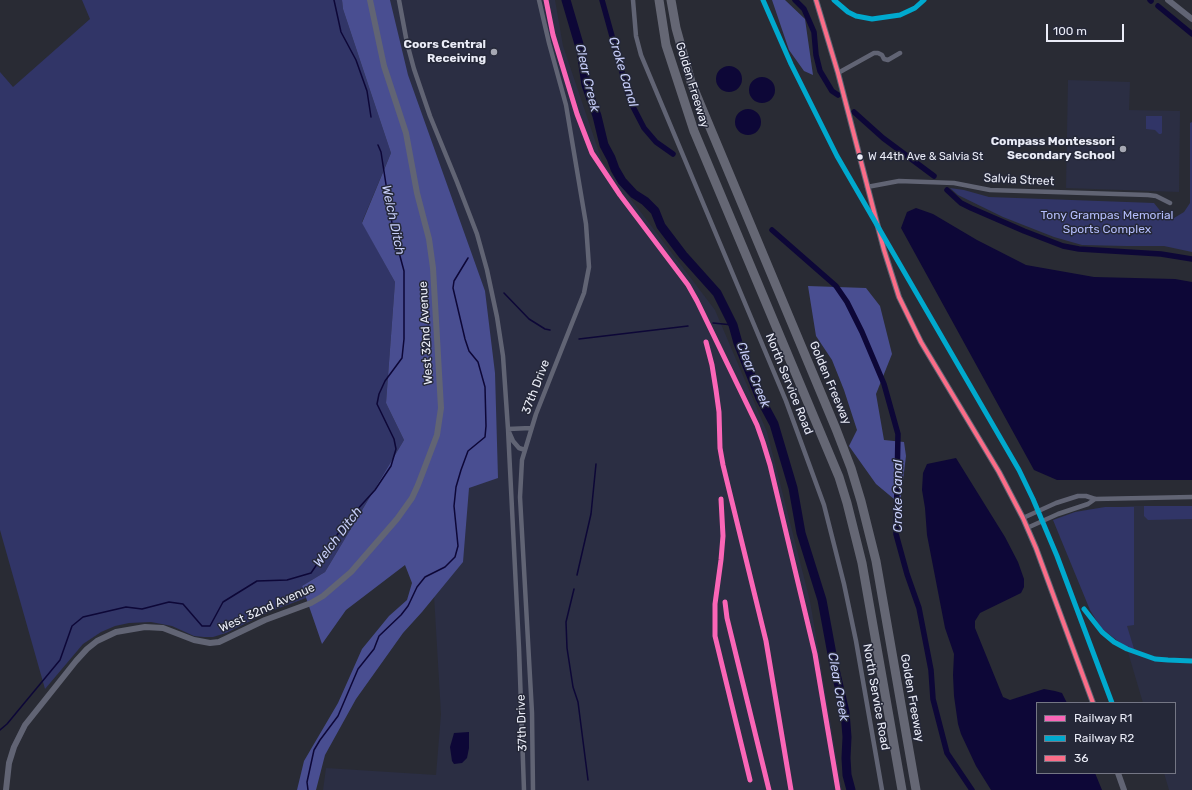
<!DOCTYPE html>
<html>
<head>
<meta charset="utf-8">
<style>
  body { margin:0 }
  #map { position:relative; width:1192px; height:790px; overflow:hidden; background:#292b34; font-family:Rubik,sans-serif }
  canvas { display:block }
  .legend { position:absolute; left:1036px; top:702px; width:140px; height:72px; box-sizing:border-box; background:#252838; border:1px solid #747684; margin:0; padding:5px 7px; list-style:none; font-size:12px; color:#eaecf7 }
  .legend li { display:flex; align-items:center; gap:8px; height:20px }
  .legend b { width:20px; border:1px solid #747684 }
  .scale { position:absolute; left:1046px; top:24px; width:78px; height:18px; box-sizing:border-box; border:2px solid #eaecf7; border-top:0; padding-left:5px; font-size:12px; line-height:14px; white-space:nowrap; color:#eaecf7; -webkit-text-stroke:3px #252838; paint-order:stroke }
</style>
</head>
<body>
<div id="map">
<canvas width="1192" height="790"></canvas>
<ul class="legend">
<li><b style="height:5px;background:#fa66b7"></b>Railway R1</li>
<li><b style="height:5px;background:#00a9ce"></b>Railway R2</li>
<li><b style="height:5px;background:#fb6d88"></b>36</li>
</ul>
<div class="scale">100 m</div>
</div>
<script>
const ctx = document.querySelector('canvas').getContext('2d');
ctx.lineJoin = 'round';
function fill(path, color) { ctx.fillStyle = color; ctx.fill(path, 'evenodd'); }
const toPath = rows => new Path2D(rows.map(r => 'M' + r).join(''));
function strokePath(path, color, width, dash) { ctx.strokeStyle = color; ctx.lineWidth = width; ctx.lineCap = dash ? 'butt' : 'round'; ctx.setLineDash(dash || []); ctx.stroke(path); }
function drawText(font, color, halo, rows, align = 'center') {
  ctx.font = font + ' Rubik,sans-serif'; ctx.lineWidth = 3; ctx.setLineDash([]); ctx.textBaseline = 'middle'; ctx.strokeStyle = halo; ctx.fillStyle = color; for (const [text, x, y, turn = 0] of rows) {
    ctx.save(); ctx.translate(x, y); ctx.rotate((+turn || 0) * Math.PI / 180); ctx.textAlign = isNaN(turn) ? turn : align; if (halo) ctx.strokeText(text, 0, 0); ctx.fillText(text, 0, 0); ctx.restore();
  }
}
const built = toPath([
  [346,0,555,0,563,46,602,161,715,310,767,432,810,601,842,790,323,790,326,768,436,775,441,714,423,409,402,181],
  [1068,80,1130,82,1129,110,1180,111,1179,192,1066,188],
  [1131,506,1192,506,1192,790,1169,790,1164,773,1175,773,1175,703,1143,703,1086,510]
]);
const green = toPath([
  [82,0,342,0,343,9,391,153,362,222,395,282,386,403,404,440,325,572,302,586,306,598,271,611,226,633,213,637,204,637,194,636,172,626,151,622,129,623,115,626,101,632,83,644,45,689,0,530,0,72,13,87,90,19],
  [1146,116,1162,116,1162,133,1161,134,1159,134,1155,130,1146,129],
  [1192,122,1192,252,1164,246,1126,246,1082,245,1054,237,1003,217,958,195,950,188,964,190,989,197,1154,203,1162,213,1174,218,1184,212,1190,203,1190,123],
  [1144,506,1192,506,1192,519,1148,520,1144,516],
  [1105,507,1134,507,1134,625,1127,626,1135,652,1123,645,1101,628,1090,610,1053,520,1075,512]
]);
const forest = toPath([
  [342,0,390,0,408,75,485,291,495,373,498,478,469,488,463,562,422,612,403,633,356,699,325,755,316,790,297,790,304,761,338,703,362,649,389,616,407,600,412,583,405,565,346,610,322,644,302,586,325,572,404,440,386,403,395,282,362,223,391,153,343,9],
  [772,0,785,0,805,19,813,75,804,71,789,50],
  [808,286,866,288,880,306,892,354,876,394,884,440,904,442,906,456,900,504,876,484,849,446,857,430,844,390,832,360,816,336]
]);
const water = toPath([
  '716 79a13 13 0 1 1 26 0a13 13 0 1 1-26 0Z',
  '749 90a13 13 0 1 1 26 0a13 13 0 1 1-26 0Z',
  '735 122a13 13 0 1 1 26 0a13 13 0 1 1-26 0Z',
  [916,208,933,214,977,240,1026,265,1094,277,1175,279,1192,282,1192,480,1057,480,1034,470,901,228,907,212],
  [956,458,1005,537,1018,562,1024,579,1024,587,1021,593,980,613,975,621,975,628,1003,697,1010,700,1044,689,1055,691,1062,693,1067,703,1037,703,1037,773,1095,773,1102,790,991,790,976,766,961,734,958,724,954,696,953,675,954,654,945,628,927,535,925,508,922,490,923,473,927,464],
  [469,732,469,748,467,758,462,763,454,764,452,761,450,747,454,733]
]);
const stream = toPath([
  [334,0,341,32,356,60,367,91,371,117],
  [504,293,529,319,545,329,550,330],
  [713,323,733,325],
  [579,339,688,326],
  [577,575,591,514,596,464],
  [574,589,566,622,567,648,573,687,578,702,588,780],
  [0,730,7,724,60,660,72,626,83,617,126,607,142,609,169,602,183,604,202,626,210,626,223,602,257,581,287,580,311,573,346,522,375,490,391,466,396,449,394,439,377,404,379,394,385,381,402,358,404,339,404,271,393,230,381,152,378,145],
  [308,790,307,782,314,750,320,740,338,716,358,669,374,649,379,636,401,615,408,606,417,587,425,577,445,567,455,557,458,546,454,506,456,487,461,470,468,451,485,437,486,426,485,387,478,362,469,351,465,339,453,288,454,281,468,258]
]);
const canal = toPath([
  [602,0,630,101,644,128,656,142,673,154],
  [795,0,804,9,814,32,816,55,820,71,832,91,838,95],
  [1150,0,1151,1],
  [1158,6,1192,34],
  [854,112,883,138,934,176],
  [947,190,961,203,971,208,1024,231,1063,246,1079,249,1161,254,1192,259],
  [772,230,836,286,847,302,862,332,884,384,898,434,896,534,907,574,919,608,931,670,933,699,947,753,972,790]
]);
const river = toPath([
  [566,0,581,51,586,85,597,116,604,145,611,158,615,169,622,181,634,194,645,201,655,211,661,226,683,255,717,293,733,325,738,343,760,398,774,424,793,488,801,533,822,600,834,665,845,712,847,737,846,758,847,775,851,790]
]);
const minor = toPath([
  [399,0,407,43,414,69,430,116,457,182,477,234,487,270,497,317,503,356,508,429,531,428],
  [633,0,636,36,641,55,786,401,824,505,844,584,856,641,882,790],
  [838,73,874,53,878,53,882,55,884,59,888,60,900,53],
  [867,187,899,181,954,183,990,190,1148,195,1156,196,1170,203],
  [508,429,519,648,524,790],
  [509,432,513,441,519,448,525,450],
  [1023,518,1056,503,1078,496,1086,496,1095,499,1192,497],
  [1027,528,1058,514,1088,504,1095,499],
  [533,790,532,713,520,497,522,460,536,414,584,293,589,267,586,224,566,105,549,43,539,0]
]);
const tertiary = toPath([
  [816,0,838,73,884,250,899,297,921,342,999,472,1023,518,1036,548,1093,703],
  [1168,0,1192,19],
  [1118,773,1124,790],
  [6,790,9,763,14,747,25,725,76,661,87,649,97,641,116,632,145,627,163,628,194,640,210,643,219,642,265,620,311,603,323,596,351,572,397,519,412,498,418,485,437,435,441,408,433,268,429,239,417,193,406,133,384,66,370,0]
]);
const motorway = toPath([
  [659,0,666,45,694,131,839,477,847,503,862,563,902,790],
  [671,0,676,28,691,82,836,429,851,468,861,501,876,561,916,790]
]);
const bus1 = toPath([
  [816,0,838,73,884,250,899,297,921,342,999,472,1023,518,1036,548,1093,703]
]);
const rail1 = toPath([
  [546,0,553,35,577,114,592,153,620,195,688,285,697,301,757,425,763,442,770,465,815,654,838,790],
  [706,342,712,365,716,390,719,412,720,448,723,465,766,641,791,790],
  [721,499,723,536,721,560,715,604,715,636,750,780],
  [725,602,727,618,769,790]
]);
const rail2 = toPath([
  [763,0,791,64,837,156,1019,470,1033,499,1057,556,1112,703],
  [834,0,848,12,856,16,872,19,900,15,915,8,924,0],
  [1084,609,1102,632,1114,642,1127,649,1155,659,1168,660,1192,661]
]);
const markers = [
  [494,52,4,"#a6a8b3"],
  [1123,149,4,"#a6a8b3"],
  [860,157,3.5,"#eaecf7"]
];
const busNames = [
  ["W 44th Ave & Salvia St",868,157]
];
const poiNames = [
  ["Coors Central",486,45],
  ["Receiving",486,59],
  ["Compass Montessori",1115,142],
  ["Secondary School",1115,156]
];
const streetNames = [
  ["Golden Freeway",692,85,73],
  ["Salvia Street",1019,180,3],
  ["West 32nd Avenue",426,333,-93],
  ["Golden Freeway",830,383,67],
  ["North Service Road",789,384,68],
  ["37th Drive",536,387,-69],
  ["West 32nd Avenue",267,608,-24],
  ["North Service Road",876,697,80],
  ["Golden Freeway",912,698,80],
  ["37th Drive",522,723,-92]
];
const parkNames = [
  ["Tony Grampas Memorial",1107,216],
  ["Sports Complex",1107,230]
];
const waterNames = [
  ["Croke Canal",623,72,73],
  ["Clear Creek",587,78,77],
  ["Welch Ditch",393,220,78],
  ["Clear Creek",753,375,68],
  ["Croke Canal",898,496,-90],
  ["Welch Ditch",338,537,-53],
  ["Clear Creek",838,687,80]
];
fill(built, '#2b2e43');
fill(green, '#313567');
fill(forest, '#494e91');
fill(water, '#0d0737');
strokePath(stream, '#0d0737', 1.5);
strokePath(canal, '#0d0737', 5.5);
strokePath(river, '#0d0737', 9);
strokePath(minor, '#616474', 4.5);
strokePath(tertiary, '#616474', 6);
strokePath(motorway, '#656774', 9);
strokePath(bus1, '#fb6d88', 4);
strokePath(rail1, '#fa66b7', 5);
strokePath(rail2, '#00a9ce', 5);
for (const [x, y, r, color] of markers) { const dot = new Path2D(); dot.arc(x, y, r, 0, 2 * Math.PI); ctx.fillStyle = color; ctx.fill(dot); strokePath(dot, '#252838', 1.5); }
drawText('11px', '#eaecf7', '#252838', busNames, 'left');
drawText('bold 12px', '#eaecf7', '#252838', poiNames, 'right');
drawText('12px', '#eaecf7', '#252838', streetNames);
drawText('12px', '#b4bdfc', '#252838', parkNames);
drawText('italic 13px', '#c6cdf8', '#252838', waterNames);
</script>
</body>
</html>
